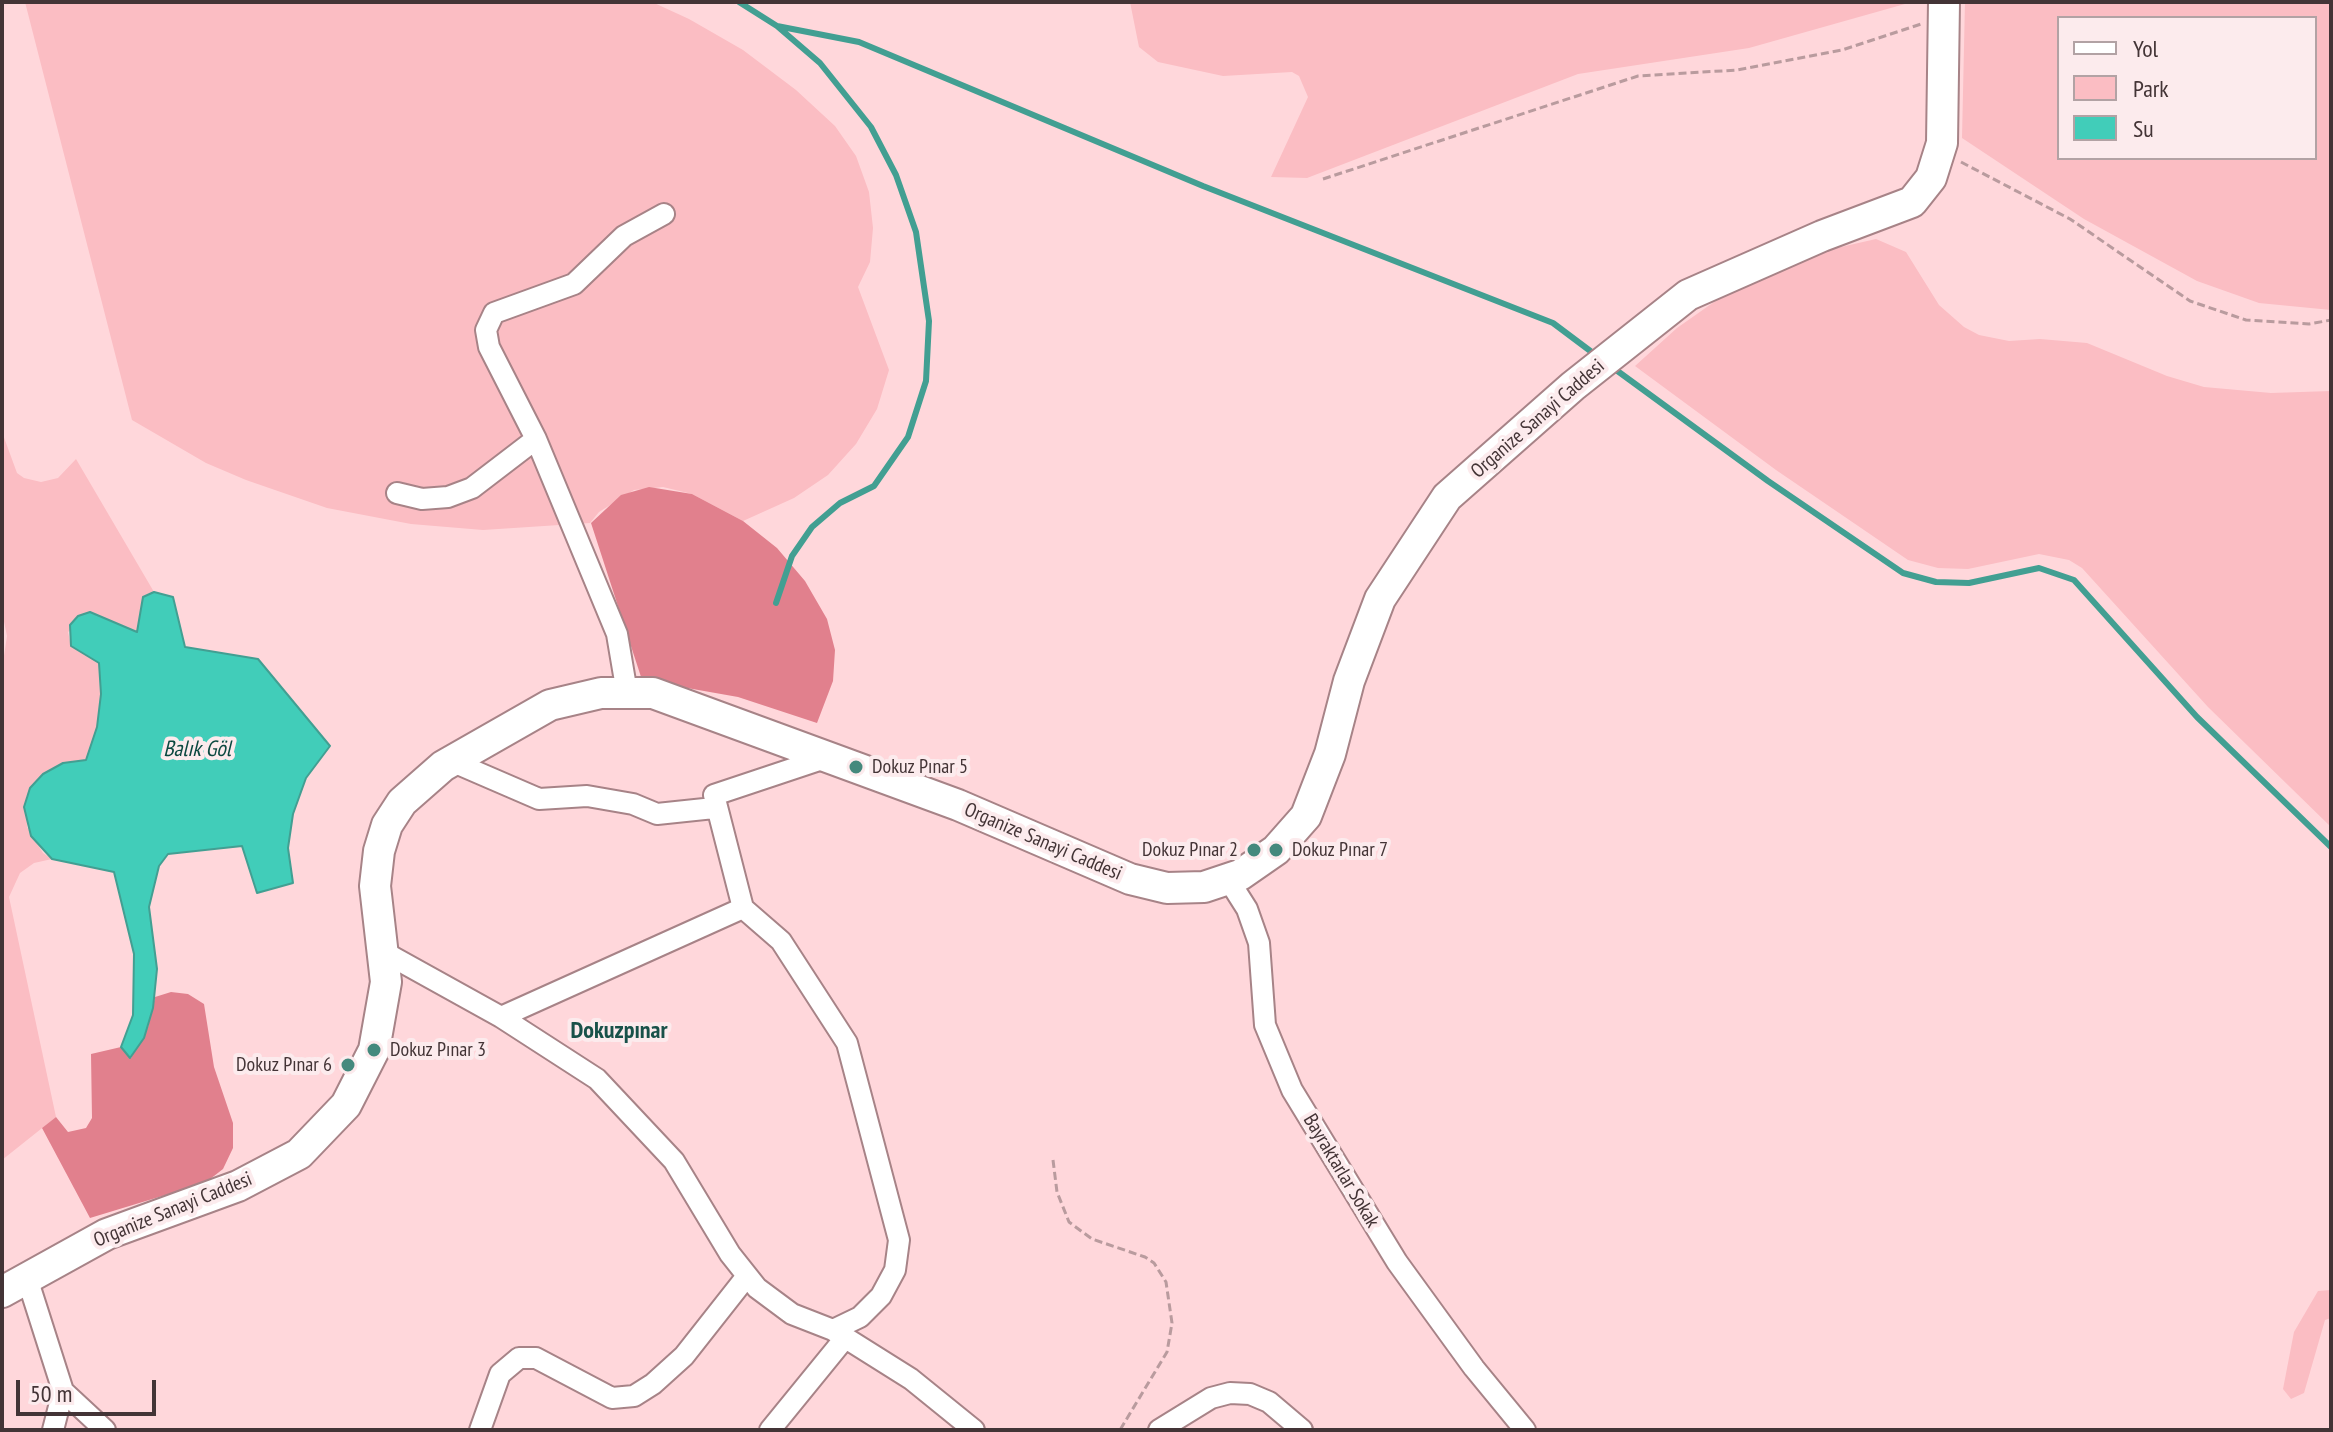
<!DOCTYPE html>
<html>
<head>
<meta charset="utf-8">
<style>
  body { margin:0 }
  #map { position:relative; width:2333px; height:1432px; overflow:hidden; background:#ffd7db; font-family:"PT Sans Narrow",sans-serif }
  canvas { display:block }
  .frame { position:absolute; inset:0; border:4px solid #433436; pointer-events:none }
  .legend { position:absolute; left:2057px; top:16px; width:260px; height:144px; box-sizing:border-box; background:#fcebed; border:2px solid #b2a2a4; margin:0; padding:10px 14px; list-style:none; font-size:24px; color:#433436 }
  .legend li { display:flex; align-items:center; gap:16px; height:40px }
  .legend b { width:40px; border:2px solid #b2a2a4 }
  .scale { position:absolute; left:16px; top:1380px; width:140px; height:36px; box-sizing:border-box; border:4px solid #433436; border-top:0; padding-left:10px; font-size:24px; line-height:28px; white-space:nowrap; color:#433436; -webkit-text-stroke:6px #fcebed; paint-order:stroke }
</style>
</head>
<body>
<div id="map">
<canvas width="2333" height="1432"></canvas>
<div class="frame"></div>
<ul class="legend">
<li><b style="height:10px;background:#fff"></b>Yol</li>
<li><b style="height:22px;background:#fbbdc3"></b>Park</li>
<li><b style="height:22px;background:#41cdb9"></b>Su</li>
</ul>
<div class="scale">50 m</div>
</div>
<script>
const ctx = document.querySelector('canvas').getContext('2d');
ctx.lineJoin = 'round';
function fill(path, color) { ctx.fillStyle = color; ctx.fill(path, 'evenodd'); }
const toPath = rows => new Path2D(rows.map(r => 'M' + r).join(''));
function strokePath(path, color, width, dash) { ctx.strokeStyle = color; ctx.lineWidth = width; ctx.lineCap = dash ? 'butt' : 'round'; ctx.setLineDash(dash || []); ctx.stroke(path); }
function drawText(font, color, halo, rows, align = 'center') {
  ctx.font = font + ' "PT Sans Narrow",sans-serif'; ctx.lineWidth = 8; ctx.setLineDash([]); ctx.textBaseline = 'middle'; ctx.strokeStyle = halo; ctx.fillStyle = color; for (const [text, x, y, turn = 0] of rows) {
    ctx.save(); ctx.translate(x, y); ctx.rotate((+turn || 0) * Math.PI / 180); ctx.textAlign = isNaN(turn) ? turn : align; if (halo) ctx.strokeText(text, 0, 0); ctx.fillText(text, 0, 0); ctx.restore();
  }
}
const green = toPath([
  [25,2,652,2,689,19,743,50,796,90,835,126,856,156,869,192,873,228,870,262,858,287,889,370,877,409,856,444,828,475,794,498,743,521,692,494,663,487,634,490,599,512,590,523,483,530,411,524,327,508,246,480,206,463,132,420],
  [1130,2,1912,2,1749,48,1578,74,1307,178,1271,177,1308,97,1299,76,1292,72,1223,76,1158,62,1139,47],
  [1965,2,2331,2,2331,310,2259,303,2197,281,2084,219,1962,138],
  [2315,18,2315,158,2059,158,2059,18],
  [1876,239,1906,252,1939,305,1964,327,1979,335,2009,341,2040,339,2087,343,2167,376,2204,387,2271,393,2331,391,2331,827,2208,707,2082,568,2069,560,2039,554,1968,569,1938,568,1908,560,1776,470,1635,366,1677,328,1724,295,1819,252],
  [2,432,17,473,24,478,41,482,58,478,76,459,154,592,143,598,138,632,90,612,68,632,71,646,99,663,101,694,97,727,86,760,52,768,36,781,26,797,27,827,43,853,52,859,34,863,20,873,9,897,56,1117,2,1160,2,669,7,636,2,612],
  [2331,1290,2331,1318,2325,1320,2304,1393,2291,1399,2283,1389,2294,1332,2318,1291]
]);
const forest = toPath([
  [649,487,692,494,743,521,777,548,805,581,827,619,835,650,833,681,817,723,738,697,642,680,591,523,621,495],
  [171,992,188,994,204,1004,214,1067,233,1123,233,1148,223,1169,205,1183,90,1218,42,1128,56,1117,68,1132,86,1128,92,1118,91,1054,121,1047,131,1058,148,1027,155,997]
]);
const water = toPath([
  [154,592,173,597,185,647,258,659,330,746,306,778,293,814,288,848,293,883,257,893,242,846,168,854,159,866,149,907,157,969,153,1008,144,1038,130,1058,121,1047,133,1015,134,954,114,872,52,859,31,836,24,807,30,788,43,774,63,763,86,760,97,727,101,694,99,663,71,646,70,625,78,616,90,612,137,632,143,597,154,592]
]);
const stream = toPath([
  [739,2,777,26,820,63,871,127,896,175,916,232,929,321,926,381,908,437,874,486,840,503,812,527,792,556,776,603],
  [777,26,859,42,1203,186,1553,323,1597,356],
  [1612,367,1768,481,1903,573,1936,582,1969,583,2039,568,2074,580,2197,717,2331,847]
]);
const path = toPath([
  [1961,162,2070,219,2190,301,2246,320,2309,324,2331,320],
  [1323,179,1638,76,1737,70,1842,50,1921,24],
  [1053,1160,1057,1192,1069,1222,1092,1239,1145,1257,1154,1263,1166,1282,1172,1323,1167,1352,1120,1430]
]);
const street = toPath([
  [397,493,422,499,448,497,472,488,536,439],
  [627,693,617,634,536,439,489,347,486,330,494,313,574,284,624,236,664,214],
  [828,757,714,795,743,908,781,941,847,1043,899,1240,895,1270,881,1296,860,1317,833,1330],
  [451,761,539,799,587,796,633,804,657,814,714,808],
  [1228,879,1247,909,1259,943,1265,1025,1292,1090,1397,1262,1474,1368,1525,1430],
  [382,951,501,1017,597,1079,674,1161,730,1254,757,1288,792,1314,833,1330,911,1379,974,1430],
  [501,1017,743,908],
  [27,1278,63,1391,53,1430],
  [63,1391,105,1430],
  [480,1430,500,1374,519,1358,536,1358,612,1398,634,1396,653,1384,684,1356,747,1276],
  [770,1430,845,1338],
  [1159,1430,1211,1398,1230,1393,1250,1394,1269,1402,1302,1430]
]);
const secondary = toPath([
  [2,1292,107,1234,238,1186,299,1154,346,1105,374,1050,386,982,375,886,379,851,387,825,402,802,443,766,550,705,601,693,653,693,958,805,1130,879,1167,888,1204,887,1240,875,1276,850,1306,816,1330,754,1349,681,1380,599,1447,497,1573,386,1688,295,1822,236,1912,202,1931,178,1942,143,1944,2]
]);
const markers = [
  [856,767,8,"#44897d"],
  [1254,850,8,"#44897d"],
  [1276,850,8,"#44897d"],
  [374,1050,8,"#44897d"],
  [348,1065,8,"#44897d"]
];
const streetNames = [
  ["Organize Sanayi Caddesi",1538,419,-41],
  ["Organize Sanayi Caddesi",1043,842,23],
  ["Bayraktarlar Sokak",1341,1171,59],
  ["Organize Sanayi Caddesi",173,1210,-22]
];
const poiNames = [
  ["Dokuz Pınar 5",872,767],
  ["Dokuz Pınar 2",1238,850,"right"],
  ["Dokuz Pınar 7",1292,850],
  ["Dokuz Pınar 3",390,1050],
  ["Dokuz Pınar 6",332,1065,"right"]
];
const waterNames = [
  ["Balık Göl",197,750]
];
const quarterNames = [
  ["Dokuzpınar",619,1031]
];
fill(green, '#fbbdc3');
fill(forest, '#e1808d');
fill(water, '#41cdb9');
strokePath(water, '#429f92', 2);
strokePath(stream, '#429f92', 6);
strokePath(street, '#a78387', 24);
strokePath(secondary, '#a78387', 34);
strokePath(path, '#b99b9e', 3, [8, 4]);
strokePath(street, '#fff', 20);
strokePath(secondary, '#fff', 30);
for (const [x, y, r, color] of markers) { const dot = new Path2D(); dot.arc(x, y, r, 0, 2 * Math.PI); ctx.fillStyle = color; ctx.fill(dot); strokePath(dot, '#fcebed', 3); }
drawText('20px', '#433436', '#fcebed', streetNames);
drawText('20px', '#433436', '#fcebed', poiNames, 'left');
drawText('italic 22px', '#0b4840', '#fcebed', waterNames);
drawText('bold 24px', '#185149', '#fcebed', quarterNames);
</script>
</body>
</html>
